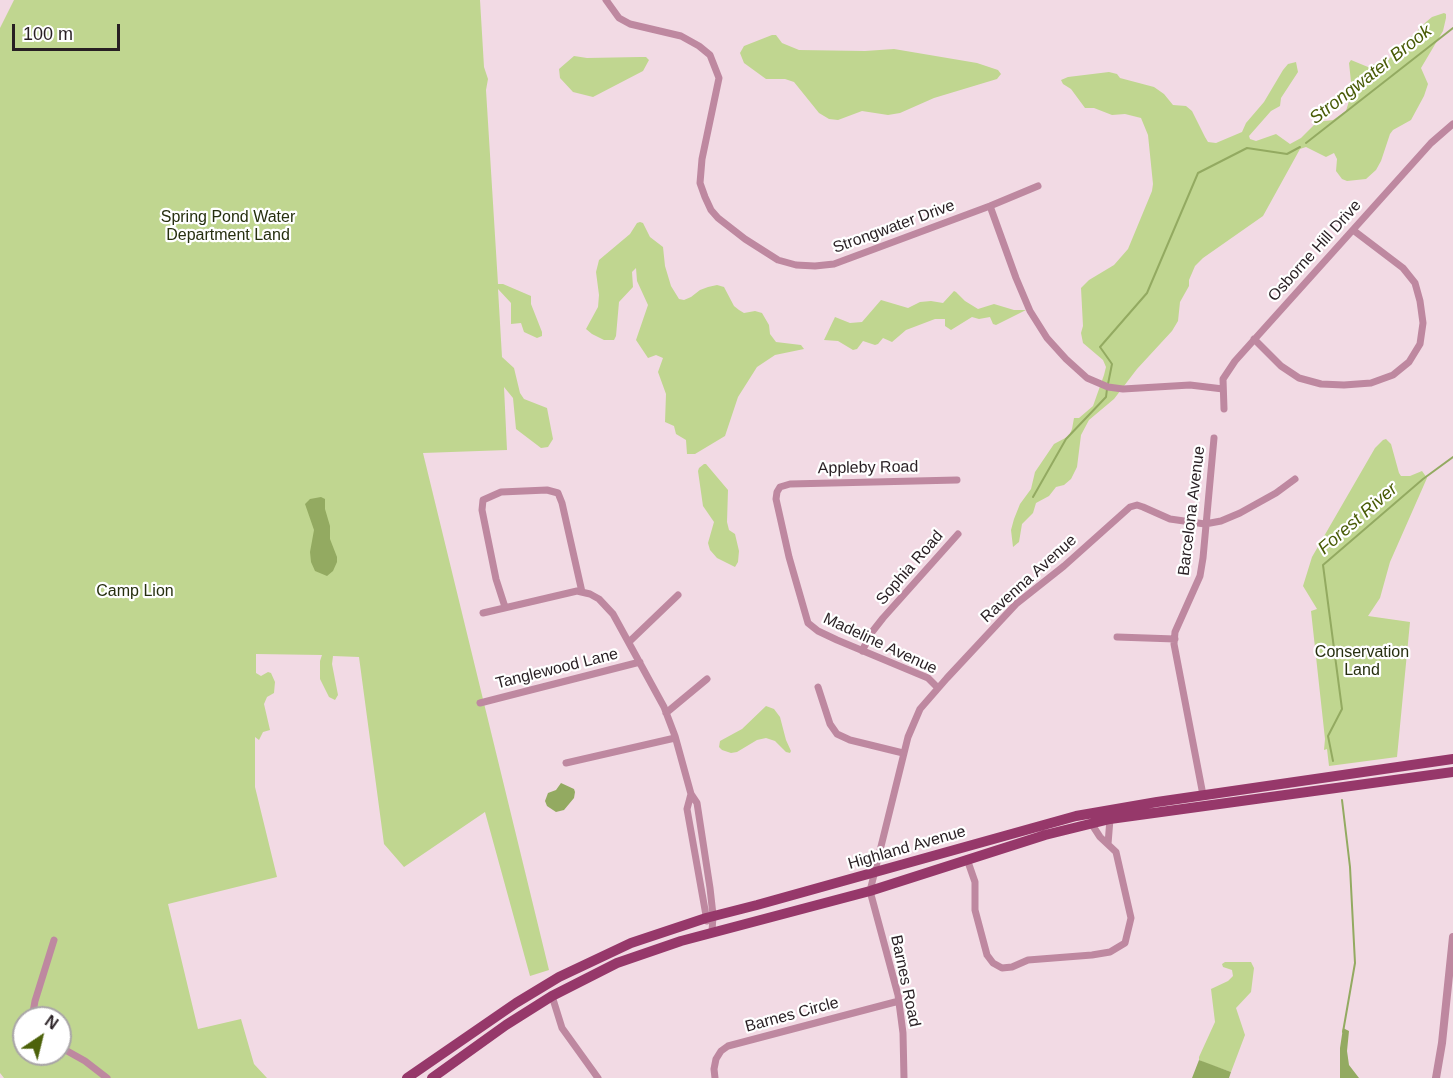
<!DOCTYPE html>
<html>
<head>
<meta charset="utf-8">
<style>
  body { margin:0 }
  #map { position:relative; width:1453px; height:1078px; overflow:hidden; background:#f2dae4; font-family:Helvetica,sans-serif }
  canvas { display:block }
  .north { position:absolute; left:12px; top:1006px; width:60px; height:60px; box-sizing:border-box; background:#fff; border:2px solid #a9a5a7; border-radius:50%; rotate:35deg; font-size:16px; font-weight:700; line-height:24px; text-align:center; color:#281f23 }
  .north::after { content:''; display:block; margin:auto; width:21px; height:27px; background:#4d620b; clip-path:polygon(50% 0,100% 100%,50% 72%,0 100%) }
  .scale { position:absolute; left:12px; top:24px; width:108px; height:27px; box-sizing:border-box; border:3px solid #281f23; border-top:0; padding-left:8px; font-size:18px; line-height:21px; white-space:nowrap; color:#281f23; -webkit-text-stroke:4px #fff; paint-order:stroke }
</style>
</head>
<body>
<div id="map">
<canvas width="1453" height="1078"></canvas>
<div class="north">N</div>
<div class="scale">100 m</div>
</div>
<script>
const ctx = document.querySelector('canvas').getContext('2d');
ctx.lineJoin = 'round';
function fill(path, color) { ctx.fillStyle = color; ctx.fill(path, 'evenodd'); }
const toPath = rows => new Path2D(rows.map(r => 'M' + r).join(''));
function strokePath(path, color, width, dash) { ctx.strokeStyle = color; ctx.lineWidth = width; ctx.lineCap = dash ? 'butt' : 'round'; ctx.setLineDash(dash || []); ctx.stroke(path); }
function drawText(font, color, halo, rows, align = 'center') {
  ctx.font = font + ' Helvetica,sans-serif'; ctx.lineWidth = 4.5; ctx.setLineDash([]); ctx.textBaseline = 'middle'; ctx.strokeStyle = halo; ctx.fillStyle = color; for (const [text, x, y, turn = 0] of rows) {
    ctx.save(); ctx.translate(x, y); ctx.rotate((+turn || 0) * Math.PI / 180); ctx.textAlign = isNaN(turn) ? turn : align; if (halo) ctx.strokeText(text, 0, 0); ctx.fillText(text, 0, 0); ctx.restore();
  }
}
const green = toPath([
  [14,0,480,0,484,67,488,79,486,90,498,284,503,284,531,296,531,304,542,332,542,336,537,338,524,332,521,323,511,324,511,303,498,289,502,357,514,368,520,393,524,399,547,408,553,439,548,447,541,448,516,429,513,398,504,387,507,450,423,453,549,970,530,976,485,812,404,867,384,844,359,657,333,656,332,664,338,695,335,700,329,697,320,679,320,661,322,655,256,654,256,673,261,676,268,672,271,673,275,682,274,693,267,697,264,704,270,730,263,732,259,740,255,737,255,787,277,877,168,904,198,1029,241,1019,254,1064,267,1078,4,1078,0,1073,0,28],
  [24,1018,60,1018,60,1054,24,1054],
  [1444,13,1446,14,1446,18,1443,31,1421,68,1428,84,1424,96,1411,120,1393,130,1390,134,1381,161,1376,170,1366,179,1347,181,1342,179,1336,171,1337,159,1334,153,1326,157,1306,147,1300,149,1263,216,1203,258,1195,266,1189,280,1189,286,1180,302,1178,321,1172,331,1137,369,1114,399,1089,420,1081,435,1077,467,1071,479,1064,485,1056,487,1049,496,1036,503,1033,513,1022,524,1019,542,1013,547,1011,530,1014,519,1020,504,1031,489,1035,472,1054,444,1069,436,1072,429,1074,418,1079,418,1093,406,1104,375,1106,367,1103,360,1083,343,1081,333,1083,326,1081,288,1089,280,1114,265,1128,249,1152,191,1153,184,1148,135,1141,118,1125,114,1112,115,1094,108,1085,108,1071,89,1063,84,1061,80,1068,77,1109,72,1117,74,1120,78,1154,87,1164,94,1173,105,1186,106,1192,111,1205,137,1208,142,1216,143,1242,132,1246,123,1264,102,1283,70,1288,64,1296,62,1298,72,1281,98,1280,106,1271,111,1249,136,1250,139,1256,141,1276,134,1290,144,1301,138,1317,122,1333,120,1346,111,1352,91,1349,63,1351,60,1368,67,1381,61,1388,60,1426,22,1432,17],
  [772,35,776,35,782,43,799,50,865,51,894,49,977,63,998,70,1001,74,997,79,934,98,900,113,888,115,862,111,838,120,829,119,819,113,794,82,785,79,766,79,744,63,740,53,744,46],
  [574,56,587,58,640,57,646,57,649,60,643,71,593,97,573,92,560,78,559,69],
  [640,222,643,223,650,237,663,247,665,266,671,286,679,299,684,300,691,297,700,290,708,287,717,285,724,287,734,306,739,310,744,313,755,311,762,313,769,325,770,334,776,342,801,345,804,349,775,355,757,367,738,397,725,436,695,454,687,454,686,440,676,434,674,426,665,422,666,394,658,372,663,358,656,355,648,358,636,340,648,305,637,281,636,268,632,272,633,287,619,302,616,336,614,340,604,340,592,334,586,329,598,307,599,295,596,272,599,260,630,234,637,223],
  [954,291,956,292,965,301,978,309,994,304,1014,310,1026,310,996,325,993,324,990,317,979,319,972,317,951,330,945,326,945,319,935,319,906,330,892,342,883,338,878,344,875,345,863,341,857,349,853,350,838,341,824,340,835,317,850,323,862,322,881,300,908,308,920,302,931,301,943,303],
  [1386,439,1391,444,1399,473,1401,476,1410,476,1422,471,1427,478,1390,562,1380,598,1368,616,1410,622,1397,757,1329,766,1327,749,1324,750,1325,739,1311,611,1317,609,1303,586,1312,557,1375,448,1383,440],
  [704,464,706,464,728,490,727,522,729,530,735,534,739,551,738,562,735,567,717,558,710,550,708,543,714,522,703,506,698,471,699,468],
  [766,706,774,709,780,717,786,740,791,751,790,753,786,752,775,741,766,738,757,740,737,752,731,753,722,750,719,747,720,741,742,729],
  [1225,962,1251,962,1254,968,1251,992,1236,1008,1245,1035,1231,1072,1205,1063,1199,1060,1199,1057,1215,1022,1211,989,1228,981,1233,976,1232,970,1223,967,1222,964]
]);
const water = toPath([
  [321,497,325,499,325,509,330,526,330,539,337,557,337,562,333,571,327,576,315,571,311,562,310,552,314,530,305,504,310,499],
  [561,783,574,789,575,792,574,798,564,810,556,812,547,806,545,801,548,793,556,790],
  [1343,1028,1349,1031,1347,1051,1349,1065,1359,1078,1340,1078,1340,1048],
  [1199,1060,1231,1072,1229,1078,1192,1078]
]);
const stream = toPath([
  [1306,143,1453,28],
  [1108,384,1112,364,1100,347,1147,293,1198,173,1247,148,1287,154,1300,147],
  [1033,497,1066,439,1106,397,1107,389],
  [1333,761,1328,736,1342,709,1323,565,1423,479,1453,457],
  [1342,800,1350,867,1355,963,1343,1032]
]);
const minor = toPath([
  [606,0,619,18,630,24,681,36,699,46,710,55,719,78,702,159,700,183,705,197,711,210,718,218,745,239,778,260,796,265,815,266,834,264,990,206,1038,186],
  [990,206,1016,278,1030,311,1047,338,1066,359,1087,378,1108,387,1123,389,1190,385,1223,389],
  [1254,339,1281,366,1299,378,1321,384,1344,385,1371,383,1393,375,1409,362,1420,344,1423,323,1420,301,1415,283,1403,268,1353,230],
  [1224,409,1223,379,1235,361,1431,143,1453,124],
  [505,607,496,579,482,510,483,500,501,492,547,490,558,493,562,503,582,592],
  [483,613,577,591,590,594,599,599,613,614,664,707,675,736,691,794,697,803,710,888,713,915,712,932],
  [1117,637,1175,639],
  [629,642,678,595],
  [862,651,872,632,883,618,958,534],
  [818,687,830,724,837,734,850,740,903,753],
  [938,688,928,678,837,640,818,631,808,623,789,557,776,499,777,492,780,487,790,484,957,480],
  [480,703,640,662],
  [666,713,707,679],
  [566,763,675,738],
  [691,794,687,809,707,921],
  [1203,795,1174,644,1175,632,1200,576,1203,558,1214,438],
  [1108,844,1110,819],
  [967,859,975,882,975,910,987,955,993,963,1002,968,1012,967,1028,960,1092,955,1110,952,1125,943,1131,918,1116,852,1100,837,1091,823],
  [552,996,562,1028,598,1078],
  [32,1018,35,1001,54,940],
  [60,1047,85,1061,107,1078],
  [715,1078,714,1069,716,1059,721,1051,728,1046,899,1001],
  [904,1078,903,1033,898,995,870,891,908,737,920,709,947,678,1016,604,1064,566,1130,507,1137,505,1143,507,1170,519,1205,524,1221,521,1240,513,1276,493,1295,479]
]);
const tertiary = toPath([
  [1436,1078,1442,1043,1453,937]
]);
const primary = toPath([
  [407,1078,516,1003,559,977,631,943,706,918,757,905,1076,816,1157,802,1453,759],
  [432,1078,506,1025,552,996,617,963,681,941,870,891,1045,835,1110,819,1453,772]
]);
const parkNames = [
  ["Spring Pond Water",228,218],
  ["Department Land",228,236],
  ["Camp Lion",135,592],
  ["Conservation",1362,653],
  ["Land",1362,671]
];
const streetNames = [
  ["Strongwater Drive",894,227,-20],
  ["Osborne Hill Drive",1315,251,-48],
  ["Appleby Road",868,468,-1],
  ["Barcelona Avenue",1192,511,-83],
  ["Sophia Road",910,568,-49],
  ["Ravenna Avenue",1029,579,-42],
  ["Madeline Avenue",880,644,25],
  ["Tanglewood Lane",557,669,-14],
  ["Highland Avenue",907,848,-16],
  ["Barnes Road",905,981,78],
  ["Barnes Circle",792,1015,-15]
];
const waterNames = [
  ["Strongwater Brook",1371,75,-38],
  ["Forest River",1358,519,-41]
];
fill(green, '#c0d690');
fill(water, '#93aa61');
strokePath(stream, '#93aa61', 2);
strokePath(minor, '#be88a0', 7);
strokePath(tertiary, '#be88a0', 8);
strokePath(primary, '#96386a', 10);
drawText('16px', '#262f0f', '#fff', parkNames);
drawText('16px', '#281f23', '#fff', streetNames);
drawText('italic 18px', '#485b06', '#fff', waterNames);
</script>
</body>
</html>
